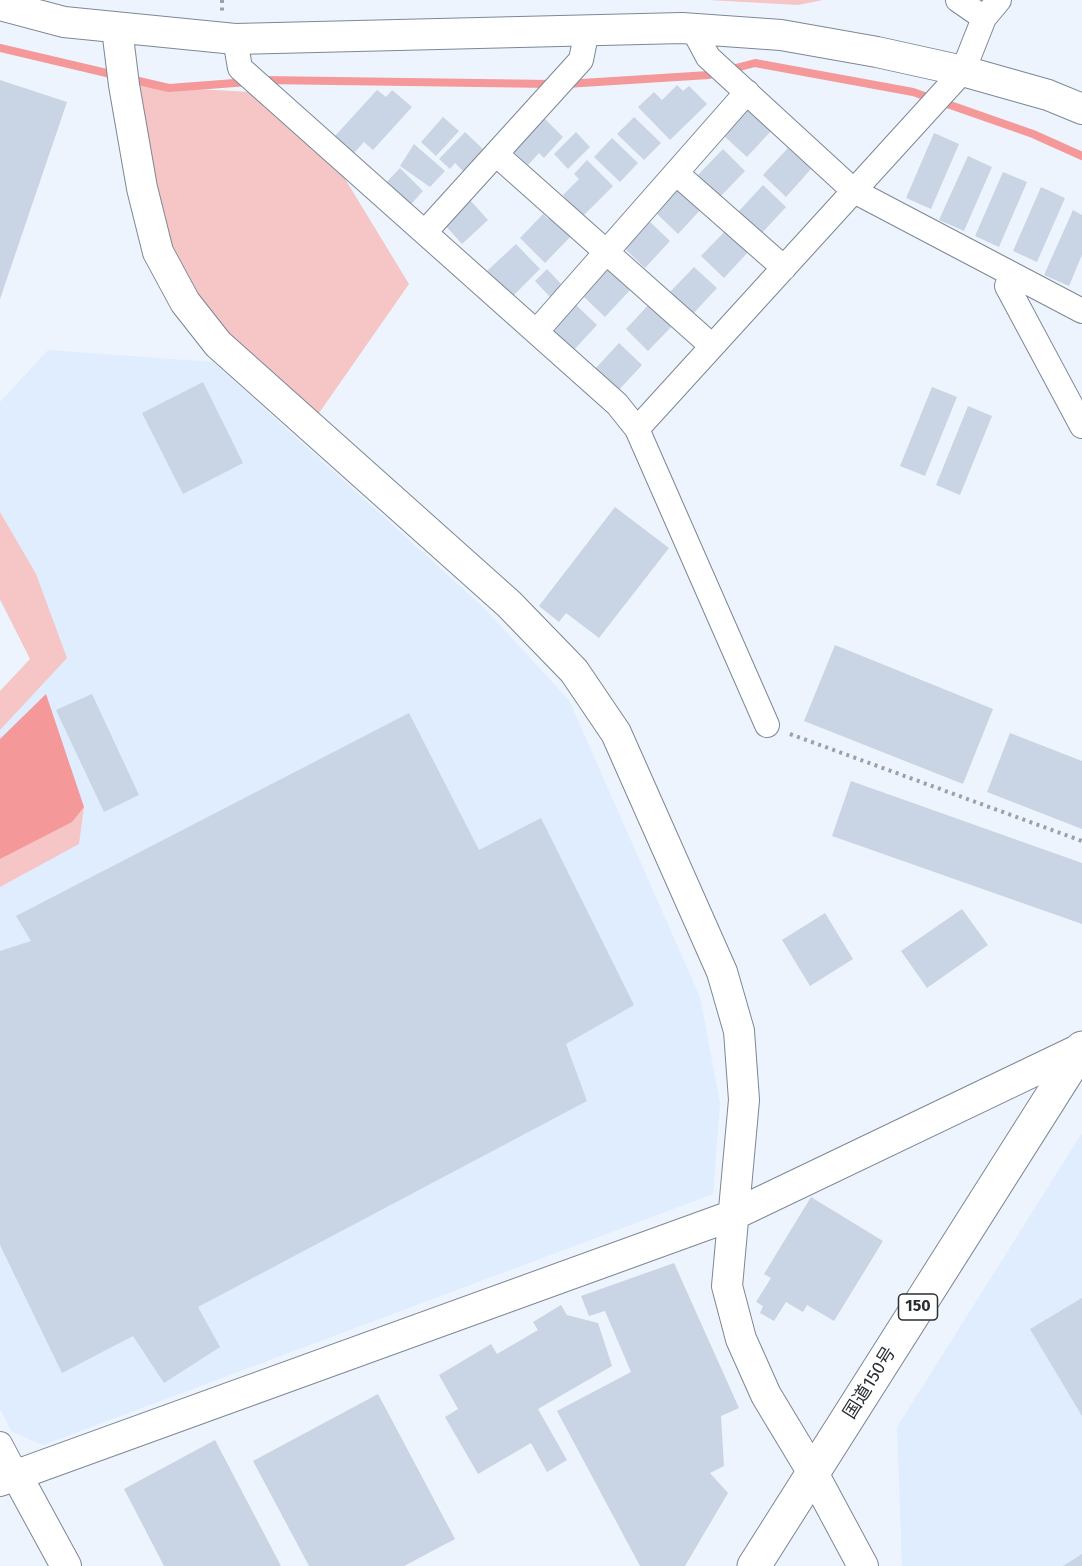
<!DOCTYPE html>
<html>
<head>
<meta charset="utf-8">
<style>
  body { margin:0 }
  canvas { display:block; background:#edf4fd }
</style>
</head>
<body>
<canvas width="1082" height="1566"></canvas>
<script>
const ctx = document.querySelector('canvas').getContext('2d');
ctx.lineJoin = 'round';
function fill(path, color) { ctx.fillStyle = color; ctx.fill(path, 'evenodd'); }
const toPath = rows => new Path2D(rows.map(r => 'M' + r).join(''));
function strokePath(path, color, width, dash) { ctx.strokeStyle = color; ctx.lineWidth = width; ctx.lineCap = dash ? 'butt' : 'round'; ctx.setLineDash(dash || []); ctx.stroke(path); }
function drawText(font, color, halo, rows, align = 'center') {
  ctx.font = font + ' "Fira Sans","Noto Sans JP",sans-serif'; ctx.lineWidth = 4.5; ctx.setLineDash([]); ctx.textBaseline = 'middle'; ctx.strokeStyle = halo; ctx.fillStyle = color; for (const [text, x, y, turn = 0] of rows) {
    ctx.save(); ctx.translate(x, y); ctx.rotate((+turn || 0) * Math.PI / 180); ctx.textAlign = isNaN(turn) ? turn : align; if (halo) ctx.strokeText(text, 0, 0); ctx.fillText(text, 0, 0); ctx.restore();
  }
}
const built = toPath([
  [48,350,213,362,484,608,569,700,700,997,720,1103,713,1194,43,1445,12,1432,0,1409,0,697,33,664,0,601,0,402],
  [1082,1133,1082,1566,902,1566,897,1427]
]);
const green = toPath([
  [708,0,823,0,798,5],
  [124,85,269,93,322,141,409,284,310,426,172,276],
  [0,512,36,574,67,658,0,730,0,691,30,659,0,599],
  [84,807,79,844,0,887,0,852]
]);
const water = toPath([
  [46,694,84,807,72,822,0,859,0,739]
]);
const stream = toPath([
  [0,48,115,75],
  [130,79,169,88,248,82],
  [263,80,551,84],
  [566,84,709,75,755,63,913,92,1033,134,1082,156]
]);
const building = toPath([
  [0,80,67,102,0,299],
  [677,85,683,91,689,86,707,104,670,140,638,107,654,92,662,100],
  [377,90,386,97,392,90,412,107,373,150,364,142,354,153,335,136],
  [749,109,772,130,747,157,724,136],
  [542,116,563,137,544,158,539,153,528,165,511,149],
  [443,117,459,131,436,156,421,142],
  [634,117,661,143,644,160,617,134],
  [465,132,484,150,464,172,455,163,450,169,439,159],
  [576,132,590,147,568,169,554,154],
  [934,133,959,144,931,209,906,198],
  [612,138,638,163,620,182,594,157],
  [414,144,445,171,430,187,400,166],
  [788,148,811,169,786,197,763,175],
  [723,149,745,171,720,197,697,176],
  [968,156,992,167,964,231,939,220],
  [587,160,613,186,582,217,563,195,579,179,574,174],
  [400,168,423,191,406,210,382,187],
  [1003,172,1027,182,999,247,975,236],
  [763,185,786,207,761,234,738,212],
  [681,186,703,207,678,234,655,212],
  [1041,187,1065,198,1037,262,1013,251],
  [470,200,488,220,462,244,444,224],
  [1073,210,1082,215,1082,255,1069,286,1044,275],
  [543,214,548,219,552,214,573,234,545,263,520,238],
  [647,219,670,241,645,268,622,246],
  [727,229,749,251,724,278,701,256],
  [516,244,540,269,512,297,487,271],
  [694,267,717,288,692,315,669,293],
  [547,269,562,285,550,297,535,281],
  [607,269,630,290,605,317,582,295],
  [651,302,674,324,648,351,626,329],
  [574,303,597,325,572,352,549,330],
  [619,343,642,365,617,392,594,370],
  [203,382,243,463,183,494,142,413],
  [932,387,957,397,925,476,900,466],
  [968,406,992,416,960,495,936,485],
  [615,507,669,548,599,638,566,613,559,622,539,606],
  [835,645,993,709,963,784,804,721],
  [92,694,139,795,104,812,56,710],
  [409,713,479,850,541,818,634,1005,566,1044,587,1101,198,1307,220,1347,164,1383,133,1336,62,1373,0,1245,0,951,31,941,16,916],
  [1010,733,1082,761,1082,829,987,792],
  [851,781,1082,863,1082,924,832,836],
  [962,909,988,945,927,988,901,951],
  [825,913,853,959,810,986,782,940],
  [811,1197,883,1241,834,1321,807,1305,803,1312,786,1302,774,1321,760,1313,763,1306,756,1302,771,1278,764,1274],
  [674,1263,739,1408,721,1416,724,1466,710,1473,728,1493,685,1566,640,1566,557,1411,631,1372,605,1311,589,1316,581,1296],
  [1082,1298,1082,1416,1030,1329],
  [561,1305,567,1315,598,1323,612,1366,538,1409,567,1460,547,1472,531,1443,478,1474,445,1417,458,1409,439,1375,491,1344,497,1354,538,1330,533,1322],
  [378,1394,455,1539,404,1566,309,1566,253,1461],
  [215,1440,281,1566,164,1566,124,1489],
  [1082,1554,1082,1566,1063,1566]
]);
const path = toPath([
  [222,0,222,11],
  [790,734,1082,841]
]);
const minor = toPath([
  [958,0,984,18],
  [693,29,708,57,854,191,1082,311],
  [235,39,240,68,617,404,637,429,767,725],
  [496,154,712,346],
  [676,173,784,268],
  [425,232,581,60,587,30],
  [1011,274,1007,286,1082,426],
  [536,332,747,92],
  [637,429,963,71,984,18,999,0],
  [0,1444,17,1476]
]);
const tertiary = toPath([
  [0,5,64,22,235,39,682,28,781,35,877,52,963,71,1048,95,1082,109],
  [117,29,124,85,142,188,158,252,185,302,218,344,509,604,574,671,616,733,722,972,739,1031,744,1100,727,1286,741,1339,766,1395,813,1473,863,1566],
  [17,1476,66,1566],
  [0,1481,731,1216,1082,1048]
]);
const trunk = toPath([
  [754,1566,1082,1048]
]);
const shields = [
  [918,1307,39]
];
const shieldNames = [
  ["150",918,1307]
];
const streetNames = [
  ["国道150号",870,1383,-58]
];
fill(built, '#dfedfe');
fill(green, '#f5c6c5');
fill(water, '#f5989a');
strokePath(stream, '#f5989a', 8);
fill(building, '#c9d5e4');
strokePath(minor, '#7c8895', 26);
strokePath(tertiary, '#7c8895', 32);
strokePath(trunk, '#7c8895', 35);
strokePath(path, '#9ba1a9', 4, [3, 4.5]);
strokePath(minor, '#fff', 24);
strokePath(tertiary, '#fff', 30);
strokePath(trunk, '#fff', 33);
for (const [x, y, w] of shields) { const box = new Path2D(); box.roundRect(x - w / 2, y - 13, w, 26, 4.5); ctx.fillStyle = '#fff'; ctx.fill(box); strokePath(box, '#2a2f34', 1.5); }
drawText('bold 16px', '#2a2f34', null, shieldNames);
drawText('18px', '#2a2f34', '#fff', streetNames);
</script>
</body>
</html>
